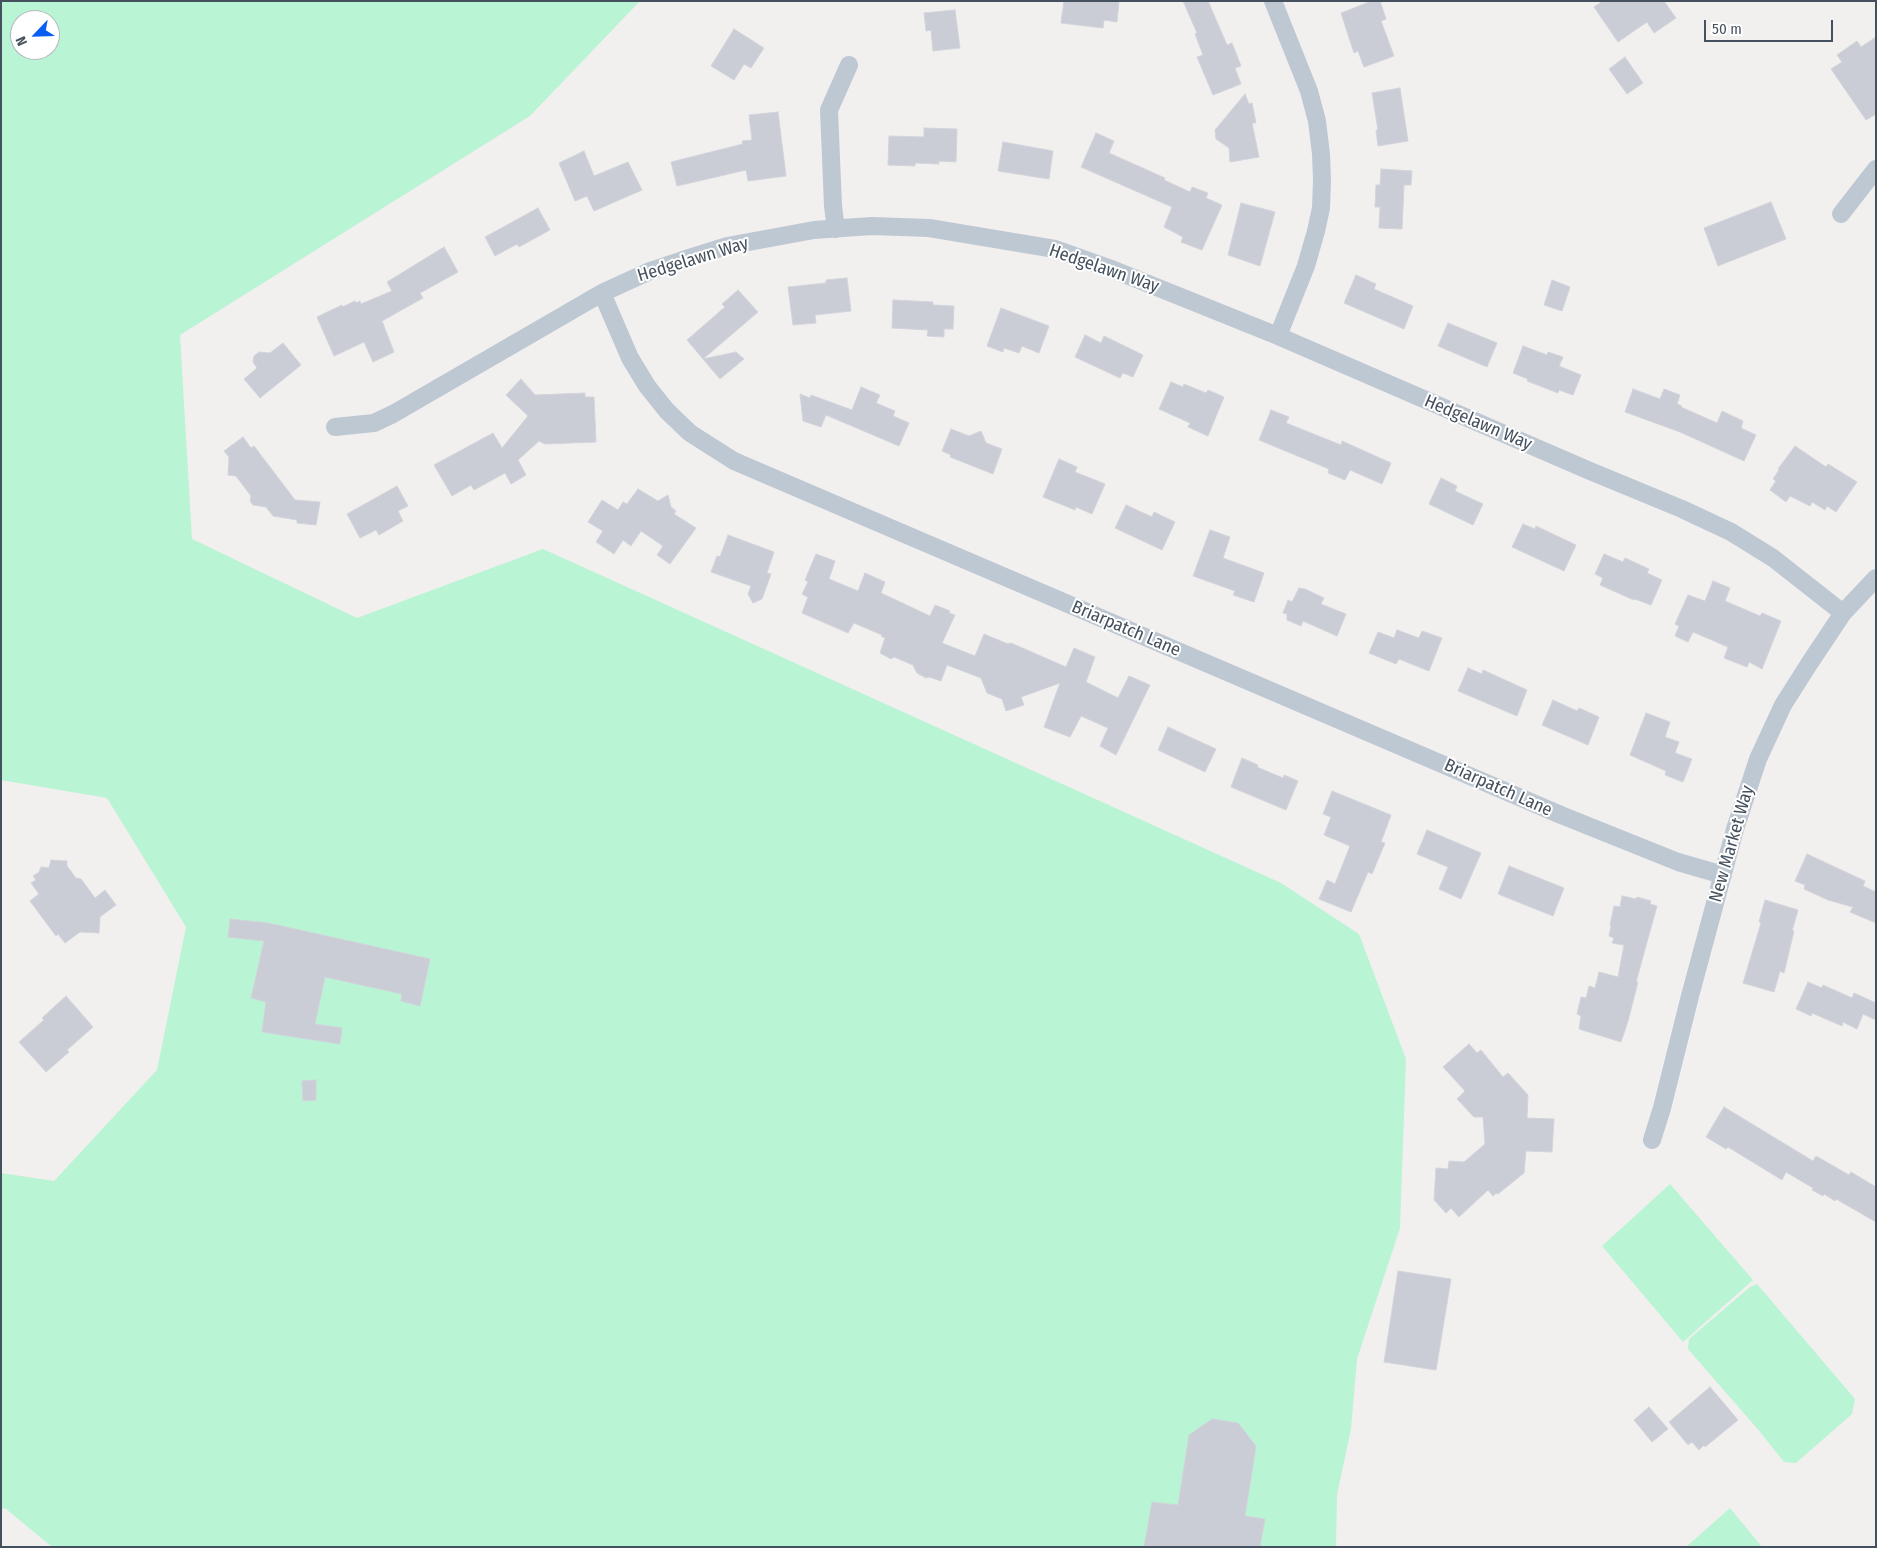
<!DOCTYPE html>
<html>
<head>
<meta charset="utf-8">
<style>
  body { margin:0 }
  #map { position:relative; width:1877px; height:1548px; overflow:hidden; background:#f2efef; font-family:"Fira Sans Condensed",sans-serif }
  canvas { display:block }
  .frame { position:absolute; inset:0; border:2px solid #45515e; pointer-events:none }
  .north { position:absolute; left:10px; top:10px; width:50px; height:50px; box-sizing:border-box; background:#fff; border:1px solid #b5b9bf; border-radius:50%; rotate:246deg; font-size:14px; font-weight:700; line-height:20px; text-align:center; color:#45515e }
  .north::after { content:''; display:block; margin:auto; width:18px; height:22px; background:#075ef4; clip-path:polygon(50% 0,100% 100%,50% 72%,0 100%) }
  .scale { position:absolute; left:1704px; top:20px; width:129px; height:22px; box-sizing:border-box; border:2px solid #45515e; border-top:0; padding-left:6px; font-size:15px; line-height:18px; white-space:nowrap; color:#45515e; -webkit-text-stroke:4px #fff; paint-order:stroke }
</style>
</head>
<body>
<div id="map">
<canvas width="1877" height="1548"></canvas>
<div class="frame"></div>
<div class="north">N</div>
<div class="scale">50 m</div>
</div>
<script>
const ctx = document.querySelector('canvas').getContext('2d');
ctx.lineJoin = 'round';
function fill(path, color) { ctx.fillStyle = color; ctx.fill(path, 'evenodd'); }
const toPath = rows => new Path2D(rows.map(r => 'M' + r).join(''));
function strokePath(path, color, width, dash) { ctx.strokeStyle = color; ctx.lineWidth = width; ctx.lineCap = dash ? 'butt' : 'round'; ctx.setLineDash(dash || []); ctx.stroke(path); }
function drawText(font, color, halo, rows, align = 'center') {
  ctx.font = font + ' "Fira Sans Condensed",sans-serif'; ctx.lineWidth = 4; ctx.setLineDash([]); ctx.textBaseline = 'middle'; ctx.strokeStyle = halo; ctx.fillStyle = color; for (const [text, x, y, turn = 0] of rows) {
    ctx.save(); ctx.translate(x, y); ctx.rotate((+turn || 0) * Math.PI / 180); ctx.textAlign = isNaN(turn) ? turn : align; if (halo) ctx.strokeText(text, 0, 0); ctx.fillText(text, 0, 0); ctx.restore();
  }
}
const green = toPath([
  [1,1,640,1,530,116,180,335,192,539,357,618,543,549,1281,883,1359,934,1406,1059,1400,1228,1357,1359,1351,1429,1337,1495,1336,1547,52,1547,5,1508,1,1509,1,1173,54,1181,157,1070,186,927,107,798,1,780],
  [20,20,50,20,50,50,20,50],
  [1670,1184,1753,1280,1683,1342,1602,1246],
  [1757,1284,1855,1399,1852,1414,1796,1463,1784,1462,1761,1433,1688,1349,1689,1339,1750,1287],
  [1730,1508,1762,1547,1686,1547]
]);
const building = toPath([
  [1064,1,1119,1,1117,22,1104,20,1103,28,1061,23,1064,1],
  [1183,1,1208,1,1227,45,1232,43,1241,66,1235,68,1241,84,1213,95,1197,57,1203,55,1195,34,1197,33,1183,1],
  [1372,1,1380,1,1386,19,1381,21,1394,56,1364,67,1358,51,1354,53,1341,13,1372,1],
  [1603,1,1664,1,1676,18,1654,33,1647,22,1618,42,1594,7,1603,1],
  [955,10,960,48,933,51,931,30,926,31,924,13,955,10],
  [734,29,764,48,751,68,744,64,734,80,711,66,734,29],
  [1876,37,1876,114,1866,120,1831,69,1842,62,1837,55,1857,41,1861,47,1876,37],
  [1625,57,1643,83,1627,94,1609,69,1625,57],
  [1400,88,1408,141,1378,146,1376,130,1378,130,1372,93,1400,88],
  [1245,94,1249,104,1252,103,1256,123,1252,123,1259,157,1230,162,1229,148,1216,139,1215,130,1245,94],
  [778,112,786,176,748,181,746,170,677,186,671,162,743,144,742,141,752,140,749,115,778,112],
  [924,128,957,129,956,162,939,161,939,164,915,163,915,166,888,165,889,136,924,137,924,128],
  [1096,133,1114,141,1109,153,1165,178,1164,180,1190,192,1192,187,1208,193,1206,198,1222,205,1202,250,1181,242,1183,237,1164,227,1172,207,1081,167,1096,133],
  [1003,142,1053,151,1049,179,998,171,1003,142],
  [584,151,594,176,628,162,642,190,594,211,587,196,575,201,559,163,584,151],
  [1381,169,1412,171,1411,185,1404,185,1402,229,1379,228,1380,207,1375,207,1376,185,1380,185,1381,169],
  [1771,202,1786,239,1718,266,1704,228,1771,202],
  [1241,203,1275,212,1260,266,1228,255,1241,203],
  [538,208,550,230,519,247,517,244,495,256,485,237,538,208],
  [444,247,458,272,420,293,423,298,382,321,394,352,373,362,364,342,334,356,317,317,342,305,342,307,355,301,356,303,360,301,361,304,392,291,387,282,444,247],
  [1356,275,1376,284,1374,289,1413,306,1404,329,1344,303,1356,275],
  [847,278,851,311,815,315,816,323,793,325,788,287,826,283,826,280,847,278],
  [1552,280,1570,287,1562,311,1544,305,1552,280],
  [738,290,758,312,703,359,687,340,725,307,722,304,738,290],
  [893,300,933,302,933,305,954,306,953,329,944,329,944,337,927,336,928,330,892,328,893,300],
  [1001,308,1049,326,1039,353,1022,346,1019,353,1004,348,1003,352,987,346,1001,308],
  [1448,323,1497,343,1487,367,1438,346,1448,323],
  [1085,335,1101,343,1104,336,1143,355,1133,377,1123,373,1120,378,1075,357,1085,335],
  [283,343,301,365,260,398,244,379,257,368,253,362,254,356,259,352,270,353,283,343],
  [1523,346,1547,355,1548,352,1563,357,1559,366,1581,375,1573,395,1559,390,1558,393,1527,381,1528,379,1513,373,1523,346],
  [736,352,744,359,720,379,703,359,736,352],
  [521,379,535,395,585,393,585,397,594,397,596,442,545,444,539,441,518,460,526,475,511,484,505,473,474,490,471,485,452,496,434,465,493,433,502,448,528,416,506,395,521,379],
  [1171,382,1183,387,1184,384,1206,393,1208,390,1224,397,1208,436,1188,427,1190,423,1159,409,1171,382],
  [861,387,880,395,876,403,895,411,893,416,909,423,899,446,826,415,821,427,803,421,800,394,810,398,811,395,852,410,861,387],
  [1633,389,1660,399,1664,389,1680,395,1677,404,1682,406,1681,407,1717,423,1722,411,1743,421,1741,428,1756,435,1744,461,1680,432,1625,412,1633,389],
  [1271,410,1289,417,1286,423,1341,445,1342,441,1391,463,1382,484,1350,470,1345,480,1328,473,1329,469,1259,440,1271,410],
  [951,429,969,436,981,431,986,443,1002,449,993,474,950,457,951,455,942,451,951,429],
  [243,437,251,448,254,446,295,500,320,502,316,525,297,523,297,520,273,516,266,507,253,505,250,501,251,496,236,476,228,475,229,457,224,451,243,437],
  [1795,446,1826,467,1828,464,1857,482,1836,512,1827,506,1825,510,1812,502,1810,506,1790,496,1786,502,1770,490,1776,481,1773,479,1779,470,1778,469,1795,446],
  [1059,459,1077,467,1075,472,1105,484,1092,514,1076,507,1075,510,1043,497,1059,459],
  [1441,478,1457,486,1455,491,1483,504,1473,525,1429,504,1441,478],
  [397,486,408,506,398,511,403,521,379,535,376,530,360,538,347,514,397,486],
  [638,489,658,501,668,495,671,507,676,511,674,514,696,528,670,564,657,555,663,546,641,531,631,546,623,540,614,554,596,542,603,531,588,522,602,500,618,510,623,502,627,504,638,489],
  [1126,505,1152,517,1154,512,1175,522,1162,550,1115,528,1126,505],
  [1523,524,1535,529,1536,526,1576,545,1564,571,1512,547,1523,524],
  [1210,530,1230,537,1223,558,1264,573,1254,602,1233,595,1235,591,1193,576,1210,530],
  [728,535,774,552,767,573,771,574,762,599,753,603,748,594,751,586,711,572,717,556,720,557,728,535],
  [816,554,835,561,829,579,858,591,865,573,885,582,881,593,930,616,935,605,950,611,949,613,955,615,942,643,975,656,984,634,1008,644,1011,643,1066,667,1074,648,1095,657,1086,682,1118,698,1129,676,1150,685,1116,755,1100,746,1108,728,1081,716,1070,737,1044,727,1060,683,1021,697,1024,705,1006,711,1002,699,987,693,981,678,947,665,941,681,929,677,926,678,917,673,913,665,894,657,891,659,880,653,885,638,881,636,882,635,854,623,848,633,802,613,808,597,802,594,808,582,805,580,816,554],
  [1604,554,1623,562,1625,558,1649,569,1647,573,1662,580,1651,605,1635,599,1634,600,1600,585,1603,578,1595,574,1604,554],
  [1713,581,1730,588,1725,601,1760,616,1762,613,1781,621,1762,669,1749,662,1747,667,1724,658,1728,647,1693,632,1688,642,1675,636,1679,626,1675,624,1688,595,1705,601,1713,581],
  [1299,588,1305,589,1324,598,1321,604,1346,614,1337,636,1303,621,1301,626,1287,620,1287,614,1283,613,1288,600,1292,602,1299,588],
  [1397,630,1419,638,1422,631,1442,638,1429,671,1399,659,1396,664,1369,653,1378,632,1394,638,1397,630],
  [1468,668,1482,674,1483,670,1527,690,1517,716,1458,691,1468,668],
  [1553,700,1577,711,1579,708,1599,717,1588,745,1542,725,1553,700],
  [1646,713,1670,722,1665,737,1679,742,1675,753,1692,759,1683,782,1665,775,1666,771,1630,755,1646,713],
  [1168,727,1216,749,1205,772,1158,750,1168,727],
  [1242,758,1258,765,1257,767,1283,778,1284,775,1298,781,1286,810,1231,787,1242,758],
  [1332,791,1391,815,1381,842,1385,843,1372,874,1368,872,1351,912,1319,899,1327,880,1335,884,1350,846,1324,835,1331,817,1323,814,1332,791],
  [1427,830,1481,853,1461,899,1439,889,1448,867,1417,854,1427,830],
  [1807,854,1865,881,1863,886,1876,892,1876,923,1850,912,1853,907,1828,900,1804,889,1805,885,1795,881,1807,854],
  [51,860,67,861,67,866,76,878,81,879,95,898,105,890,116,905,100,917,99,933,80,932,65,943,58,934,56,936,30,901,39,894,31,883,36,880,33,876,39,872,41,867,49,868,51,860],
  [1509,866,1564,888,1553,916,1498,894,1509,866],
  [1622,896,1636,899,1637,897,1651,901,1650,904,1657,906,1636,982,1638,982,1628,1021,1621,1042,1579,1029,1581,1016,1577,1014,1581,997,1586,998,1589,986,1595,988,1599,972,1618,977,1624,945,1612,943,1614,938,1609,936,1611,926,1610,925,1614,906,1620,907,1622,896],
  [1765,900,1798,910,1792,931,1794,931,1784,973,1780,971,1774,992,1743,983,1761,923,1759,922,1765,900],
  [230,919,268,923,430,959,420,1006,401,1001,402,994,325,977,315,1024,342,1028,340,1044,262,1032,266,1002,251,998,264,941,228,937,230,919],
  [1808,982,1822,988,1823,985,1852,998,1854,993,1876,1003,1876,1020,1863,1014,1857,1029,1843,1022,1842,1026,1812,1013,1811,1016,1796,1009,1808,982],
  [66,996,93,1027,67,1050,69,1052,46,1072,19,1042,44,1020,42,1018,66,996],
  [1469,1044,1477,1053,1481,1050,1503,1077,1508,1073,1528,1095,1527,1118,1554,1119,1552,1152,1526,1151,1524,1173,1498,1194,1496,1193,1493,1196,1488,1190,1459,1217,1451,1208,1446,1213,1434,1200,1436,1168,1448,1169,1449,1161,1464,1162,1485,1144,1483,1117,1474,1117,1457,1099,1465,1091,1443,1067,1469,1044],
  [316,1080,316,1100,303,1101,302,1081,316,1080],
  [1724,1107,1813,1161,1816,1156,1849,1175,1851,1172,1876,1187,1876,1222,1836,1199,1835,1201,1824,1194,1823,1196,1812,1190,1813,1188,1786,1172,1782,1180,1728,1147,1726,1149,1706,1137,1724,1107],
  [1398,1271,1451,1279,1436,1370,1384,1362,1398,1271],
  [1710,1387,1738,1420,1705,1447,1704,1445,1699,1450,1692,1442,1688,1445,1669,1422,1710,1387],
  [1649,1407,1668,1429,1652,1442,1634,1420,1649,1407],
  [1212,1419,1238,1423,1256,1446,1245,1516,1265,1519,1260,1547,1144,1547,1152,1502,1178,1505,1189,1435,1212,1419]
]);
const minor = toPath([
  [1273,1,1309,91,1317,121,1321,154,1322,180,1321,208,1316,231,1306,266,1278,336],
  [1841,214,1876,169],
  [836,229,833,206,829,110,849,65],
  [602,293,630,358,647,386,667,411,690,433,734,461,1561,815,1678,862,1723,875],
  [335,427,374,423,393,414,602,293,650,271,692,257,727,246,814,230,872,226,929,228,1055,249,1114,270,1278,336,1590,471,1682,509,1731,532,1773,558,1843,613],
  [1652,1140,1662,1108,1690,996,1735,829,1758,759,1783,705,1809,664,1843,613,1876,578]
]);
const streetNames = [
  ["Hedgelawn Way",693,260,-17],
  ["Hedgelawn Way",1104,269,19],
  ["Hedgelawn Way",1478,423,23],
  ["Briarpatch Lane",1126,629,23],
  ["Briarpatch Lane",1498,788,24],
  ["New Market Way",1732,844,-74]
];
fill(green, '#b9f4d4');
fill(building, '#cacdd5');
strokePath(building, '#d2d4db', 1);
strokePath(minor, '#bec8d2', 18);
drawText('18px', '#45515e', '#fff', streetNames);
</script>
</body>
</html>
